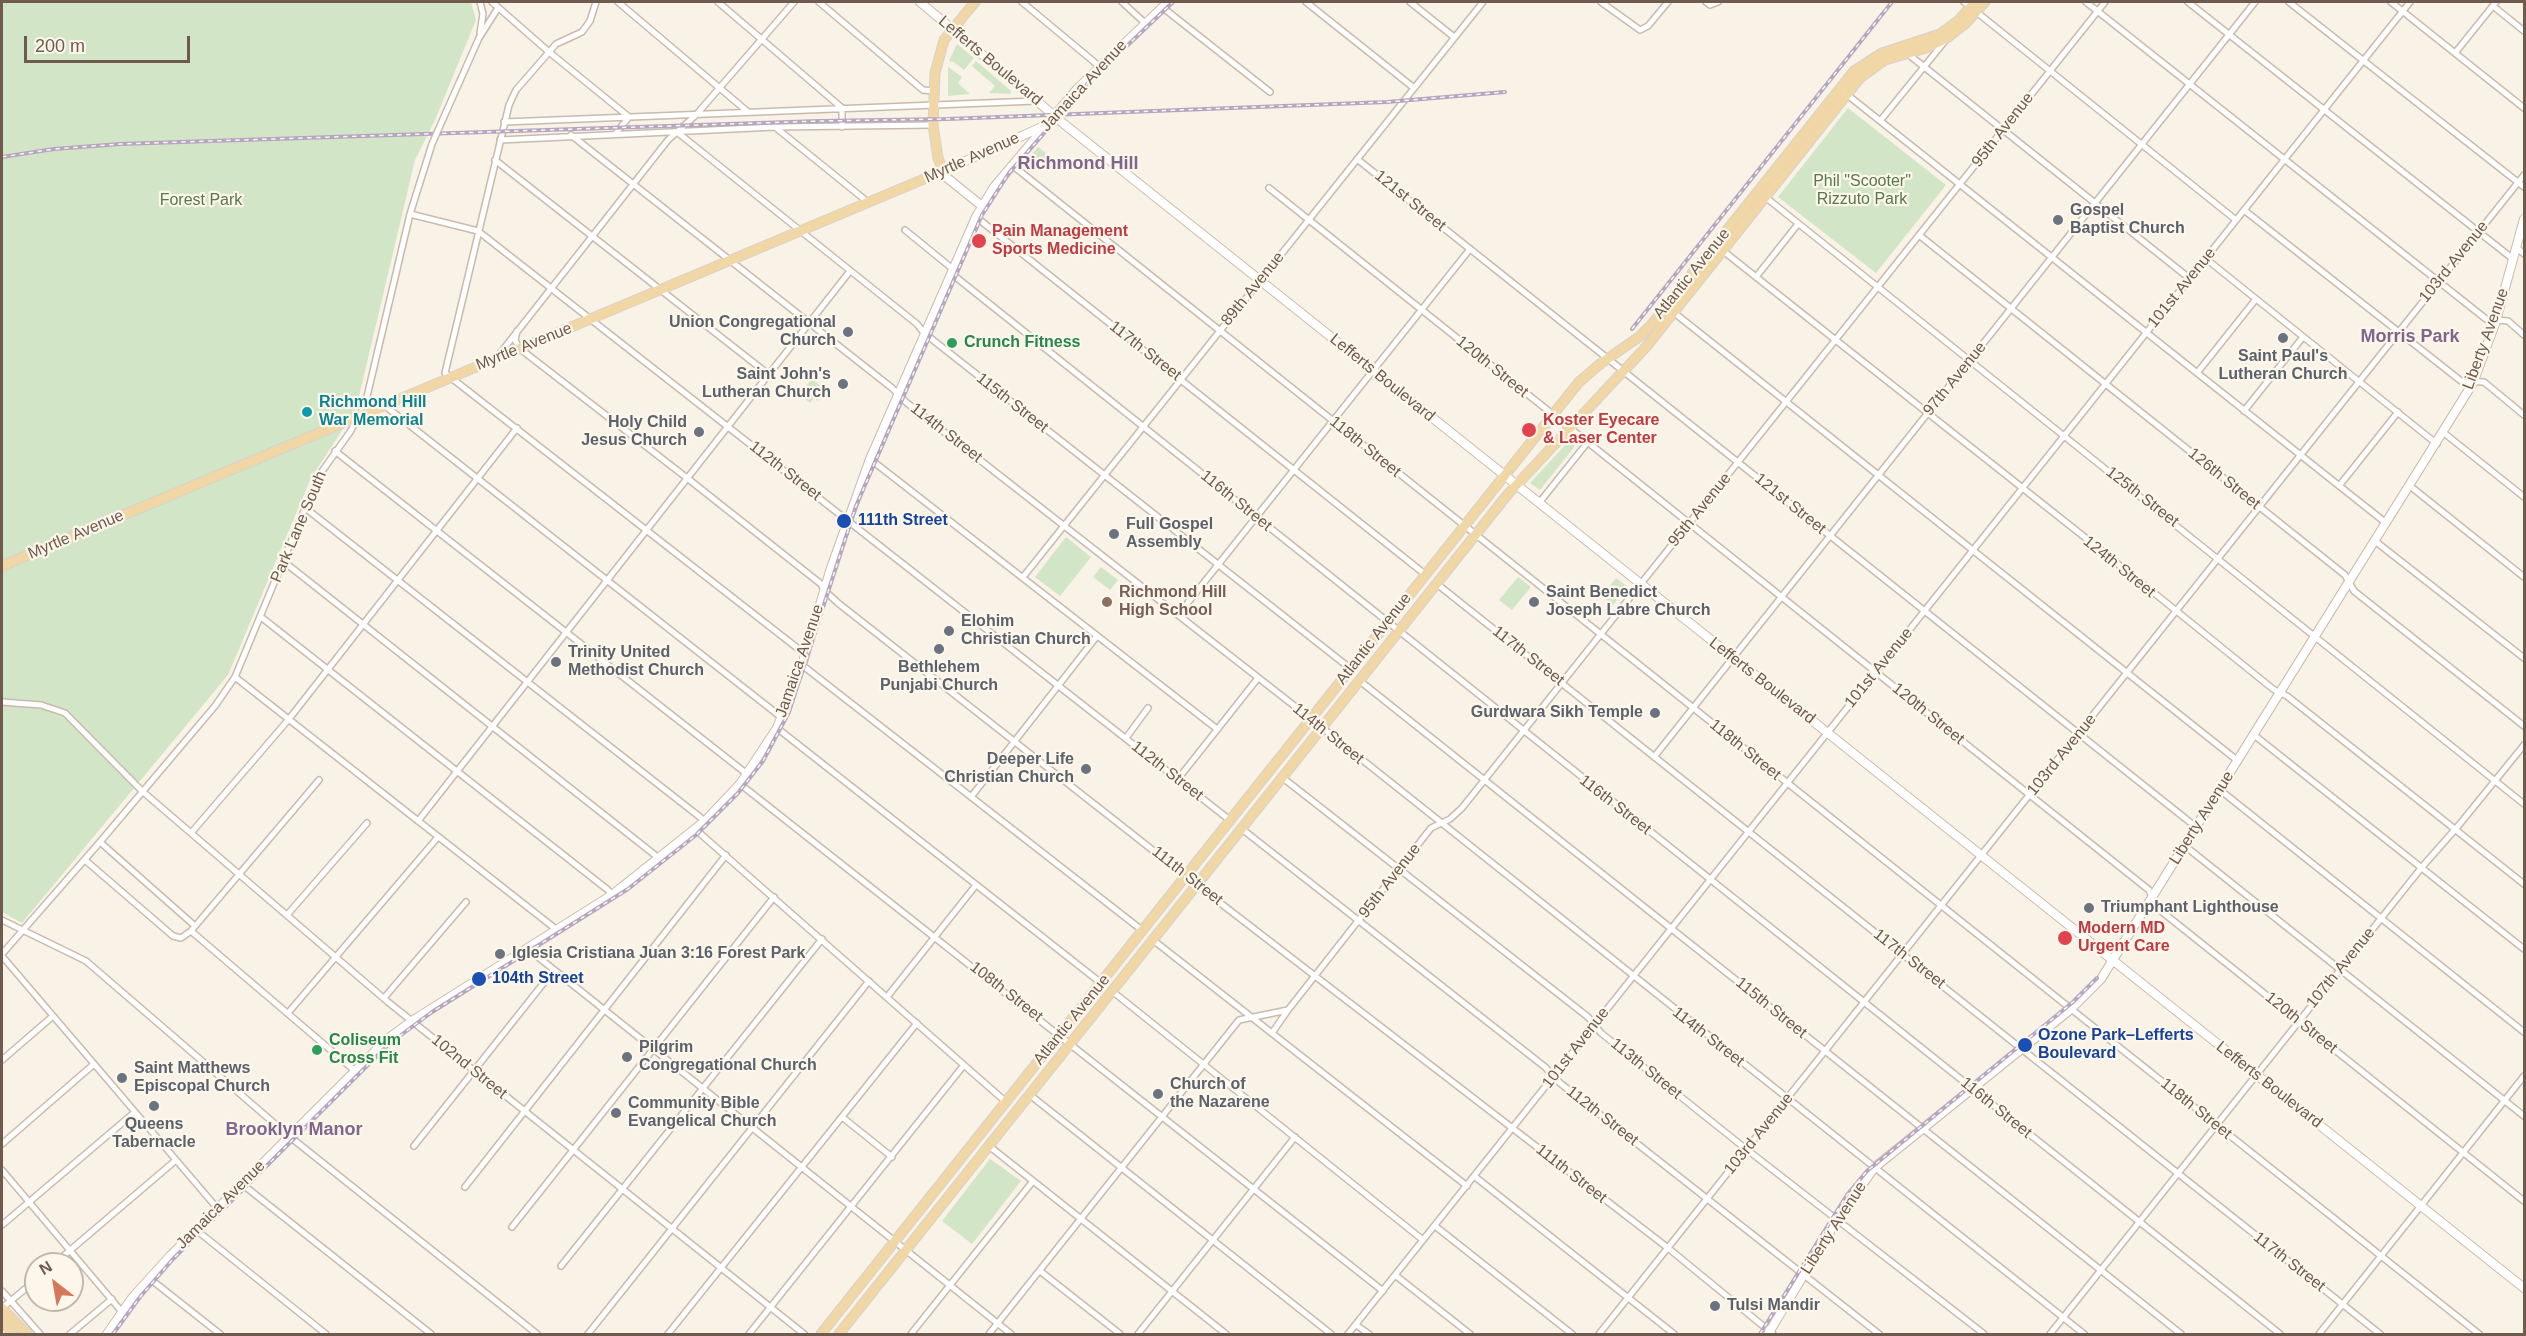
<!DOCTYPE html>
<html>
<head>
<meta charset="utf-8">
<style>
  body { margin:0 }
  #map { position:relative; width:2526px; height:1336px; overflow:hidden; background:#f9f2e6; font-family:Helvetica,sans-serif }
  canvas { display:block }
  .frame { position:absolute; inset:0; border:3px solid #6f5b4e; pointer-events:none }
  .north { position:absolute; left:24px; top:1252px; width:60px; height:60px; box-sizing:border-box; background:#fdf6eb; border:2px solid #c4b8ac; border-radius:50%; rotate:329deg; font-size:16px; font-weight:700; line-height:24px; text-align:center; color:#6f5b4e }
  .north::after { content:''; display:block; margin:auto; width:21px; height:27px; background:#d57859; clip-path:polygon(50% 0,100% 100%,50% 72%,0 100%) }
  .scale { position:absolute; left:24px; top:36px; width:166px; height:27px; box-sizing:border-box; border:3px solid #6f5b4e; border-top:0; padding-left:8px; font-size:18px; line-height:21px; white-space:nowrap; color:#6f5b4e; -webkit-text-stroke:4px #fdf6eb; paint-order:stroke }
</style>
</head>
<body>
<div id="map">
<canvas width="2526" height="1336"></canvas>
<div class="frame"></div>
<div class="north">N</div>
<div class="scale">200 m</div>
</div>
<script>
const ctx = document.querySelector('canvas').getContext('2d');
ctx.lineJoin = 'round';
function fill(path, color) { ctx.fillStyle = color; ctx.fill(path, 'evenodd'); }
const toPath = rows => new Path2D(rows.map(r => 'M' + r).join(''));
function strokePath(path, color, width, dash) { ctx.strokeStyle = color; ctx.lineWidth = width; ctx.lineCap = dash ? 'butt' : 'round'; ctx.setLineDash(dash || []); ctx.stroke(path); }
function drawText(font, color, halo, rows, align = 'center') {
  ctx.font = font + ' Helvetica,sans-serif'; ctx.lineWidth = 4.5; ctx.setLineDash([]); ctx.textBaseline = 'middle'; ctx.strokeStyle = halo; ctx.fillStyle = color; for (const [text, x, y, turn = 0] of rows) {
    ctx.save(); ctx.translate(x, y); ctx.rotate((+turn || 0) * Math.PI / 180); ctx.textAlign = isNaN(turn) ? turn : align; if (halo) ctx.strokeText(text, 0, 0); ctx.fillText(text, 0, 0); ctx.restore();
  }
}
const green = toPath([
  [2,2,471,2,476,20,435,120,415,160,356,409,311,478,228,675,22,923,2,912],
  [957,44,974,58,964,70,954,62,949,61],
  [976,61,1011,91,1010,94,989,93,995,86,972,66],
  [948,67,962,77,958,83,970,94,948,96],
  [1848,108,1946,185,1876,273,1778,197],
  [1038,147,1058,163,1051,171,1031,155],
  [812,379,823,388,821,390,824,393,818,401,814,398,810,403,799,394],
  [1569,441,1575,446,1540,490,1530,483],
  [1066,537,1091,557,1060,596,1035,577],
  [1101,567,1118,580,1110,590,1093,577],
  [1518,577,1531,587,1512,610,1499,600],
  [1616,578,1628,587,1613,605,1602,596],
  [990,1159,1021,1181,972,1244,942,1221]
]);
const street = toPath([
  [480,2,483,14,480,33],
  [492,2,549,52,629,117,616,133],
  [596,2,590,21,582,32,556,44,516,90,509,105,445,373,805,654],
  [618,2,748,112],
  [718,2,842,108,842,127],
  [819,2,923,90,934,91],
  [1022,2,1099,66],
  [1122,2,1145,23],
  [1306,2,1414,88],
  [1410,2,1454,37],
  [1601,2,1640,30,1648,26,1668,2],
  [1706,2,1710,5,1718,2],
  [1964,2,2236,220],
  [2086,2,2486,319,2508,321,2524,335],
  [2188,2,2513,259],
  [2289,2,2524,187],
  [2391,2,2524,108],
  [2493,6,2524,31],
  [1162,7,1270,92],
  [2455,53,2496,2],
  [1908,54,2189,278],
  [1845,93,2386,523],
  [443,119,479,38,498,8],
  [1880,121,1945,41],
  [504,122,1036,101],
  [775,127,869,203],
  [677,132,917,324,924,333,1351,669],
  [571,135,892,388,907,403,1306,715,2084,1334],
  [500,140,775,127,933,125],
  [1357,159,2196,827],
  [495,160,768,374],
  [1012,165,2479,1334],
  [1269,188,2149,890,2156,907,2524,1201],
  [1764,196,2524,804],
  [2244,210,2461,381,2484,382,2524,415],
  [410,214,478,231,1231,821],
  [976,217,1426,575],
  [905,230,954,270],
  [1919,235,2345,575,2354,591,2524,726],
  [2516,247,2524,254],
  [1722,250,2116,562,2130,577,2143,584,2273,689,2287,696,2524,884],
  [2205,258,2437,444],
  [952,274,2280,1334],
  [1756,277,1798,224],
  [1672,311,2238,761],
  [517,331,515,340,519,348,687,478,821,584,824,590,838,603,1206,892,1668,1248,1773,1334],
  [498,356,668,140,696,115,794,2],
  [2197,373,2256,299],
  [384,405,781,717],
  [2244,411,2303,337],
  [2444,433,2524,497],
  [335,451,747,774],
  [870,459,1217,729],
  [2339,486,2398,412],
  [2410,486,2524,577],
  [1539,503,1587,443],
  [304,507,705,821],
  [2375,541,2524,658],
  [283,561,660,859],
  [1023,577,1483,2],
  [1437,584,2380,1334],
  [1178,615,1470,249],
  [261,617,608,890,612,895],
  [802,665,1143,931],
  [235,677,557,930],
  [1360,681,2181,1334],
  [2,702,41,705,65,713,142,791,388,1002,804,1334],
  [777,728,1101,983],
  [2254,735,2524,949],
  [1126,738,1148,708],
  [1654,757,2255,2],
  [1283,778,1588,1017,1601,1033,1741,1145,1984,1334],
  [1178,779,1258,678],
  [740,784,1383,1291],
  [2220,790,2524,1032],
  [971,797,1097,636],
  [418,821,850,271],
  [695,829,1006,1102],
  [1242,829,1545,1067,1560,1083,1879,1334],
  [191,833,289,719,517,428],
  [100,842,195,926],
  [2185,846,2524,1116],
  [85,860,173,936,181,938,191,931,319,780],
  [287,915,367,823],
  [2,920,86,961,289,1136,537,1334],
  [191,931,354,1070],
  [1153,940,1467,1186],
  [528,949,1011,1334],
  [2,954,100,842,215,706,235,677,318,477,350,432,365,405,410,214,432,144],
  [2,956,217,1208],
  [1112,991,1423,1240],
  [887,997,976,885],
  [384,998,466,902],
  [288,1013,438,837],
  [1272,1033,1288,1010],
  [2,1060,53,1016],
  [1030,1095,1331,1334],
  [842,1117,892,1157],
  [2,1144,94,1064],
  [414,1146,554,970],
  [989,1146,1226,1334],
  [2,1170,122,1312],
  [1474,1176,1674,1334],
  [242,1184,431,1334],
  [465,1187,726,855],
  [2,1225,135,1112],
  [1435,1226,1572,1334],
  [512,1227,774,897],
  [195,1229,326,1334],
  [54,1264,176,1160],
  [561,1266,822,939],
  [1040,1271,1120,1334],
  [1395,1275,1470,1334],
  [149,1278,220,1334],
  [2,1291,40,1334],
  [2,1308,36,1280],
  [1356,1325,1369,1334],
  [70,1334,112,1299],
  [588,1334,869,981],
  [668,1334,917,1023],
  [749,1334,964,1065],
  [911,1334,1033,1181],
  [989,1334,1239,1020,1288,1010,1431,828,1450,819,1462,808,2105,2],
  [1138,1334,1295,1137],
  [1348,1334,2410,2],
  [1599,1334,2524,175],
  [2050,1334,2422,867,2459,825,2524,745],
  [2319,1334,2524,1076]
]);
const secondary = toPath([
  [920,2,1064,124,2524,1288],
  [982,206,946,177,943,171,1042,127],
  [107,1334,132,1298,170,1256,386,1040,412,1021,612,895,705,821,740,784,777,728,802,665,831,568,870,459,976,217,994,187,1077,89,1168,2],
  [1768,1334,1837,1220,1874,1168,2071,1009,2101,979,2473,383,2496,321,2524,219]
]);
const primary = toPath([
  [2,566,943,171,938,158,933,125,935,73,944,40,975,2],
  [2,1308,27,1334],
  [2,1320,13,1334],
  [821,1334,1579,382,1600,364,1639,337,1652,324,1854,71,1882,53,1940,34,1958,21,1975,2],
  [839,1334,1508,494,1646,347,1860,78,1885,60,1926,48,1947,38,1965,24,1985,2]
]);
const rail = toPath([
  [2,157,54,149,120,144,820,121,947,119,1387,102,1505,92],
  [1632,329,1892,2],
  [113,1334,140,1297,173,1259,389,1044,432,1012,628,889,696,835,738,793,763,761,789,712,856,506,982,215,1009,173,1088,83,1173,2],
  [1760,1334,1847,1195,1867,1171,2073,1002,2097,978]
]);
const streetBridge = toPath([
  [432,144,443,119]
]);
const markers = [
  [2058,220,6,"#6b7280"],
  [979,241,8,"#e0444e"],
  [848,332,6,"#6b7280"],
  [2283,338,6,"#6b7280"],
  [952,343,6,"#2e9e5b"],
  [843,384,6,"#6b7280"],
  [307,412,6,"#0f9aa8"],
  [1529,430,8,"#e0444e"],
  [699,432,6,"#6b7280"],
  [844,521,8,"#1a4fb4"],
  [1114,534,6,"#6b7280"],
  [1107,602,6,"#8d6e63"],
  [1534,602,6,"#6b7280"],
  [949,631,6,"#6b7280"],
  [939,649,6,"#6b7280"],
  [556,662,6,"#6b7280"],
  [1655,713,6,"#6b7280"],
  [1086,769,6,"#6b7280"],
  [2089,908,6,"#6b7280"],
  [2065,938,8,"#e0444e"],
  [500,954,6,"#6b7280"],
  [479,979,8,"#1a4fb4"],
  [2025,1045,8,"#1a4fb4"],
  [317,1050,6,"#2e9e5b"],
  [627,1057,6,"#6b7280"],
  [122,1078,6,"#6b7280"],
  [1158,1094,6,"#6b7280"],
  [154,1106,6,"#6b7280"],
  [616,1113,6,"#6b7280"],
  [1715,1306,6,"#6b7280"]
];
const streetNames = [
  ["Lefferts Boulevard",990,61,40],
  ["Jamaica Avenue",1084,86,-47],
  ["95th Avenue",2003,130,-52],
  ["Myrtle Avenue",972,158,-24],
  ["121st Street",1410,201,39],
  ["103rd Avenue",2454,262,-51],
  ["Atlantic Avenue",1692,274,-51],
  ["101st Avenue",2182,288,-51],
  ["89th Avenue",1253,289,-51],
  ["Liberty Avenue",2486,339,-70],
  ["Myrtle Avenue",524,347,-22],
  ["117th Street",1145,351,38],
  ["120th Street",1492,367,39],
  ["Lefferts Boulevard",1382,378,39],
  ["97th Avenue",1955,379,-51],
  ["115th Street",1012,403,38],
  ["114th Street",946,433,38],
  ["118th Street",1365,447,39],
  ["112th Street",785,471,38],
  ["126th Street",2224,479,39],
  ["125th Street",2142,497,38],
  ["116th Street",1236,501,39],
  ["121st Street",1790,504,39],
  ["95th Avenue",1700,510,-51],
  ["Park Lane South",299,527,-67],
  ["Myrtle Avenue",76,535,-23],
  ["124th Street",2119,567,39],
  ["Atlantic Avenue",1374,639,-52],
  ["117th Street",1528,656,38],
  ["Jamaica Avenue",800,661,-71],
  ["101st Avenue",1879,668,-51],
  ["Lefferts Boulevard",1762,681,38],
  ["120th Street",1928,714,39],
  ["114th Street",1328,734,39],
  ["118th Street",1745,750,39],
  ["103rd Avenue",2062,755,-51],
  ["112th Street",1167,771,38],
  ["116th Street",1615,805,38],
  ["Liberty Avenue",2202,818,-58],
  ["111th Street",1187,876,38],
  ["95th Avenue",1390,881,-52],
  ["117th Street",1909,959,38],
  ["107th Avenue",2341,968,-51],
  ["108th Street",1006,992,38],
  ["115th Street",1771,1008,39],
  ["Atlantic Avenue",1072,1020,-51],
  ["120th Street",2301,1023,39],
  ["114th Street",1708,1037,38],
  ["101st Avenue",1576,1048,-52],
  ["102nd Street",469,1067,39],
  ["113th Street",1646,1069,39],
  ["Lefferts Boulevard",2269,1085,38],
  ["116th Street",1996,1108,39],
  ["118th Street",2196,1109,39],
  ["112th Street",1602,1116,38],
  ["103rd Avenue",1759,1134,-51],
  ["111th Street",1571,1174,38],
  ["Jamaica Avenue",221,1205,-45],
  ["Liberty Avenue",1834,1228,-57],
  ["117th Street",2289,1262,38]
];
const parkNames = [
  ["Phil \"Scooter\"",1862,182],
  ["Rizzuto Park",1862,200],
  ["Forest Park",201,201]
];
const worshipNames = [
  ["Gospel",2070,211],
  ["Baptist Church",2070,229],
  ["Union Congregational",836,323,"right"],
  ["Church",836,341,"right"],
  ["Saint Paul's",2283,357,"center"],
  ["Lutheran Church",2283,375,"center"],
  ["Saint John's",831,375,"right"],
  ["Lutheran Church",831,393,"right"],
  ["Holy Child",687,423,"right"],
  ["Jesus Church",687,441,"right"],
  ["Full Gospel",1126,525],
  ["Assembly",1126,543],
  ["Saint Benedict",1546,593],
  ["Joseph Labre Church",1546,611],
  ["Elohim",961,622],
  ["Christian Church",961,640],
  ["Trinity United",568,653],
  ["Methodist Church",568,671],
  ["Bethlehem",939,668,"center"],
  ["Punjabi Church",939,686,"center"],
  ["Gurdwara Sikh Temple",1643,713,"right"],
  ["Deeper Life",1074,760,"right"],
  ["Christian Church",1074,778,"right"],
  ["Triumphant Lighthouse",2101,908],
  ["Iglesia Cristiana Juan 3:16 Forest Park",512,954],
  ["Pilgrim",639,1048],
  ["Congregational Church",639,1066],
  ["Saint Matthews",134,1069],
  ["Episcopal Church",134,1087],
  ["Church of",1170,1085],
  ["the Nazarene",1170,1103],
  ["Community Bible",628,1104],
  ["Evangelical Church",628,1122],
  ["Queens",154,1125,"center"],
  ["Tabernacle",154,1143,"center"],
  ["Tulsi Mandir",1727,1306]
];
const healthNames = [
  ["Pain Management",992,232],
  ["Sports Medicine",992,250],
  ["Koster Eyecare",1543,421],
  ["& Laser Center",1543,439],
  ["Modern MD",2078,929],
  ["Urgent Care",2078,947]
];
const leisureNames = [
  ["Crunch Fitness",964,343],
  ["Coliseum",329,1041],
  ["Cross Fit",329,1059]
];
const cultureNames = [
  ["Richmond Hill",319,403],
  ["War Memorial",319,421]
];
const transitNames = [
  ["111th Street",858,521],
  ["104th Street",492,979],
  ["Ozone Park–Lefferts",2038,1036],
  ["Boulevard",2038,1054]
];
const educationNames = [
  ["Richmond Hill",1119,593],
  ["High School",1119,611]
];
const neighbourhoodNames = [
  ["Richmond Hill",1078,164],
  ["Morris Park",2410,337],
  ["Brooklyn Manor",294,1130]
];
fill(green, '#d2e5c6');
strokePath(street, '#c9baad', 8);
strokePath(secondary, '#ccbbac', 10);
strokePath(primary, '#d7d1cd', 11);
strokePath(street, '#fff', 5);
strokePath(secondary, '#fff', 8);
strokePath(primary, '#f1d7a5', 9);
strokePath(rail, '#b5a6c1', 4);
strokePath(rail, '#fdf6eb', 1.5, [4.5]);
strokePath(streetBridge, '#c9baad', 8, []);
strokePath(streetBridge, '#fff', 5);
for (const [x, y, r, color] of markers) { const dot = new Path2D(); dot.arc(x, y, r, 0, 2 * Math.PI); ctx.fillStyle = color; ctx.fill(dot); strokePath(dot, '#fdf6eb', 2); }
drawText('16px', '#6f5b4e', '#fdf6eb', streetNames);
drawText('16px', '#567a4a', '#fdf6eb', parkNames);
drawText('bold 16px', '#5b616d', '#fdf6eb', worshipNames, 'left');
drawText('bold 16px', '#be3a42', '#fdf6eb', healthNames, 'left');
drawText('bold 16px', '#27864d', '#fdf6eb', leisureNames, 'left');
drawText('bold 16px', '#0d838f', '#fdf6eb', cultureNames, 'left');
drawText('bold 16px', '#164399', '#fdf6eb', transitNames, 'left');
drawText('bold 16px', '#785e54', '#fdf6eb', educationNames, 'left');
drawText('bold 18px', '#80668c', '#fdf6eb', neighbourhoodNames);
</script>
</body>
</html>
